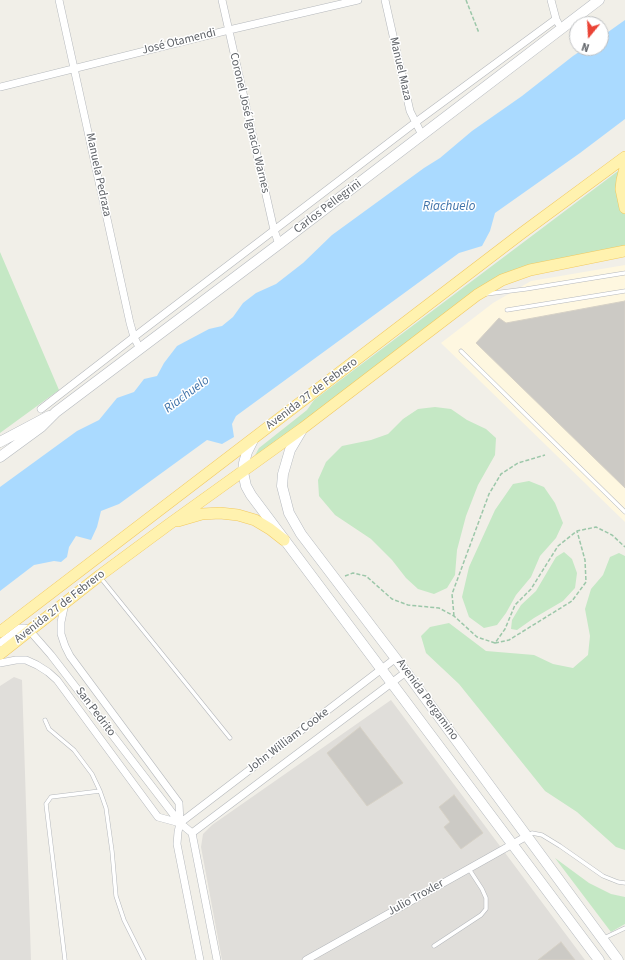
<!DOCTYPE html>
<html>
<head>
<meta charset="utf-8">
<style>
  body { margin:0 }
  #map { position:relative; width:625px; height:960px; overflow:hidden; background:#f1efe8; font-family:"Source Sans 3",sans-serif }
  canvas { display:block }
  .north { position:absolute; left:569px; top:16px; width:40px; height:40px; box-sizing:border-box; background:#fff; border:1px solid #bfc1c3; border-radius:50%; rotate:198deg; font-size:11px; font-weight:700; line-height:16px; text-align:center; color:#5f6368 }
  .north::after { content:''; display:block; margin:auto; width:14px; height:18px; background:#ea4335; clip-path:polygon(50% 0,100% 100%,50% 72%,0 100%) }
</style>
</head>
<body>
<div id="map">
<canvas width="625" height="960"></canvas>
<div class="north">N</div>
</div>
<script>
const ctx = document.querySelector('canvas').getContext('2d');
ctx.lineJoin = 'round';
function fill(path, color) { ctx.fillStyle = color; ctx.fill(path, 'evenodd'); }
const toPath = rows => new Path2D(rows.map(r => 'M' + r).join(''));
function strokePath(path, color, width, dash) { ctx.strokeStyle = color; ctx.lineWidth = width; ctx.lineCap = dash ? 'butt' : 'round'; ctx.setLineDash(dash || []); ctx.stroke(path); }
function drawText(font, color, halo, rows, align = 'center') {
  ctx.font = font + ' "Source Sans 3",sans-serif'; ctx.lineWidth = 3; ctx.setLineDash([]); ctx.textBaseline = 'middle'; ctx.strokeStyle = halo; ctx.fillStyle = color; for (const [text, x, y, turn = 0] of rows) {
    ctx.save(); ctx.translate(x, y); ctx.rotate((+turn || 0) * Math.PI / 180); ctx.textAlign = isNaN(turn) ? turn : align; if (halo) ctx.strokeText(text, 0, 0); ctx.fillText(text, 0, 0); ctx.restore();
  }
}
const commercial = toPath([
  [625,265,625,522,441,343,493,303,531,281]
]);
const industrial = toPath([
  [14,677,22,680,31,960,0,960,0,686],
  [391,700,585,960,222,960,201,847,203,834,212,825]
]);
const green = toPath([
  [622,168,622,210,625,214,625,247,491,280,253,459,259,448,307,410,314,400],
  [0,252,59,390,0,433],
  [435,407,451,409,467,420,486,429,496,438,495,455,478,485,466,516,457,550,455,575,447,588,434,594,418,589,406,578,392,560,371,539,335,515,319,496,318,480,326,462,342,446,371,440,388,434,403,419,418,409],
  [529,481,544,487,555,503,563,523,556,538,540,556,531,577,516,595,506,613,497,625,484,628,469,617,462,597,469,567,495,510,513,484],
  [564,552,572,559,577,573,575,588,563,601,534,618,517,630,511,629,512,620,521,605,536,591,556,557],
  [619,553,625,556,625,850,616,847,577,812,545,791,459,684,426,653,421,636,430,627,449,623,486,651,534,655,553,664,573,668,588,655,590,636,585,609,591,589,603,575,610,557],
  [555,858,589,883,611,894,625,897,625,924,611,932]
]);
const water = toPath([
  [625,20,625,119,580,153,495,213,490,231,482,246,459,253,236,416,232,424,234,437,222,444,207,440,119,504,101,511,97,527,91,540,76,536,69,547,67,557,61,562,54,561,34,565,0,591,0,487,77,431,99,420,117,398,134,392,144,379,157,376,164,363,177,346,209,329,222,326,233,317,243,303,256,293,276,284,303,263,332,235,424,168,440,158,472,131,522,96,573,56,585,48,601,48,601,37]
]);
const building = toPath([
  [625,301,625,488,476,343,499,318,506,323,625,301],
  [360,727,403,783,367,806,327,753,360,727],
  [454,795,483,833,461,849,444,827,450,822,439,807,454,795],
  [561,942,575,960,538,960,561,942]
]);
const path = toPath([
  [466,0,479,33],
  [345,576,353,573,366,576,392,599,408,605,439,608,454,616,477,637,495,643,505,629,515,605,531,589,558,546,577,531,596,527,612,535,625,547],
  [454,616,452,594,489,494,501,474,518,463,545,455],
  [495,643,509,640,572,601,586,582,585,560,577,531]
]);
const service = toPath([
  [486,294,526,289,625,273],
  [507,310,625,291],
  [461,351,625,512],
  [100,577,230,738],
  [45,720,49,729,74,750,92,774,100,791,106,808,112,851,116,896,124,920,144,960],
  [527,836,532,833,542,835,560,846,603,876,618,882,625,883],
  [604,938,625,928],
  [434,946,481,915,486,909,486,898,482,889,469,869],
  [65,960,46,804,51,797,100,791]
]);
const minor = toPath([
  [59,0,130,323,134,337,140,349],
  [222,0,274,230,279,244],
  [385,0,410,111,422,135],
  [551,0,556,19,558,23],
  [0,87,229,30,358,0],
  [41,409,134,337,416,122,556,19],
  [65,603,61,622,61,634,65,646,70,656,179,803,180,823,178,832,177,844,200,960],
  [0,643,20,628,25,628,30,631,51,655,180,823,192,833,217,960],
  [0,663,16,660,26,660,37,665,48,672,57,680,158,817,180,823],
  [180,823,396,658],
  [192,833,406,672],
  [306,960,527,836]
]);
const secondary = toPath([
  [303,428,290,450,283,474,282,486,289,513,301,534,406,672,618,960],
  [254,438,247,452,244,463,243,472,246,486,251,495,599,960],
  [0,442,49,416],
  [0,457,41,427,56,412,279,244,599,0]
]);
const primary = toPath([
  [625,168,622,180,621,189,625,208],
  [178,521,202,514,220,513,238,515,255,520,270,529,284,540],
  [0,632,522,233,625,157],
  [0,654,99,576,168,525,303,428,477,295,502,280,530,270,625,251]
]);
const streetNames = [
  ["José Otamendi",179,42,-14],
  ["Manuel Maza",400,69,77],
  ["Coronel José Ignacio Warnes",249,123,77],
  ["Manuela Pedraza",98,175,78],
  ["Carlos Pellegrini",328,207,-37],
  ["Avenida 27 de Febrero",312,394,-37],
  ["Avenida 27 de Febrero",60,607,-38],
  ["Avenida Pergamino",427,700,54],
  ["San Pedrito",95,712,53],
  ["John William Cooke",288,741,-37],
  ["Julio Troxler",416,898,-29]
];
const waterNames = [
  ["Riachuelo",449,207],
  ["Riachuelo",187,395,-37]
];
fill(commercial, '#fef7e0');
fill(industrial, '#e0deda');
fill(green, '#c5e8c5');
fill(water, '#aadaff');
fill(building, '#cccac5');
strokePath(building, '#d6d1c6', 1);
strokePath(service, '#b5b8bc', 4.5);
strokePath(minor, '#b5b8bc', 8);
strokePath(secondary, '#b6babf', 11);
strokePath(primary, '#f2c960', 12);
strokePath(path, '#9cc7a9', 1.5, [4, 2]);
strokePath(service, '#fff', 3.5);
strokePath(minor, '#fff', 7);
strokePath(secondary, '#fff', 10);
strokePath(primary, '#fff2af', 11);
drawText('12px', '#5f6368', '#fff', streetNames);
drawText('italic 13px', '#4174aa', '#fff', waterNames);
</script>
</body>
</html>
